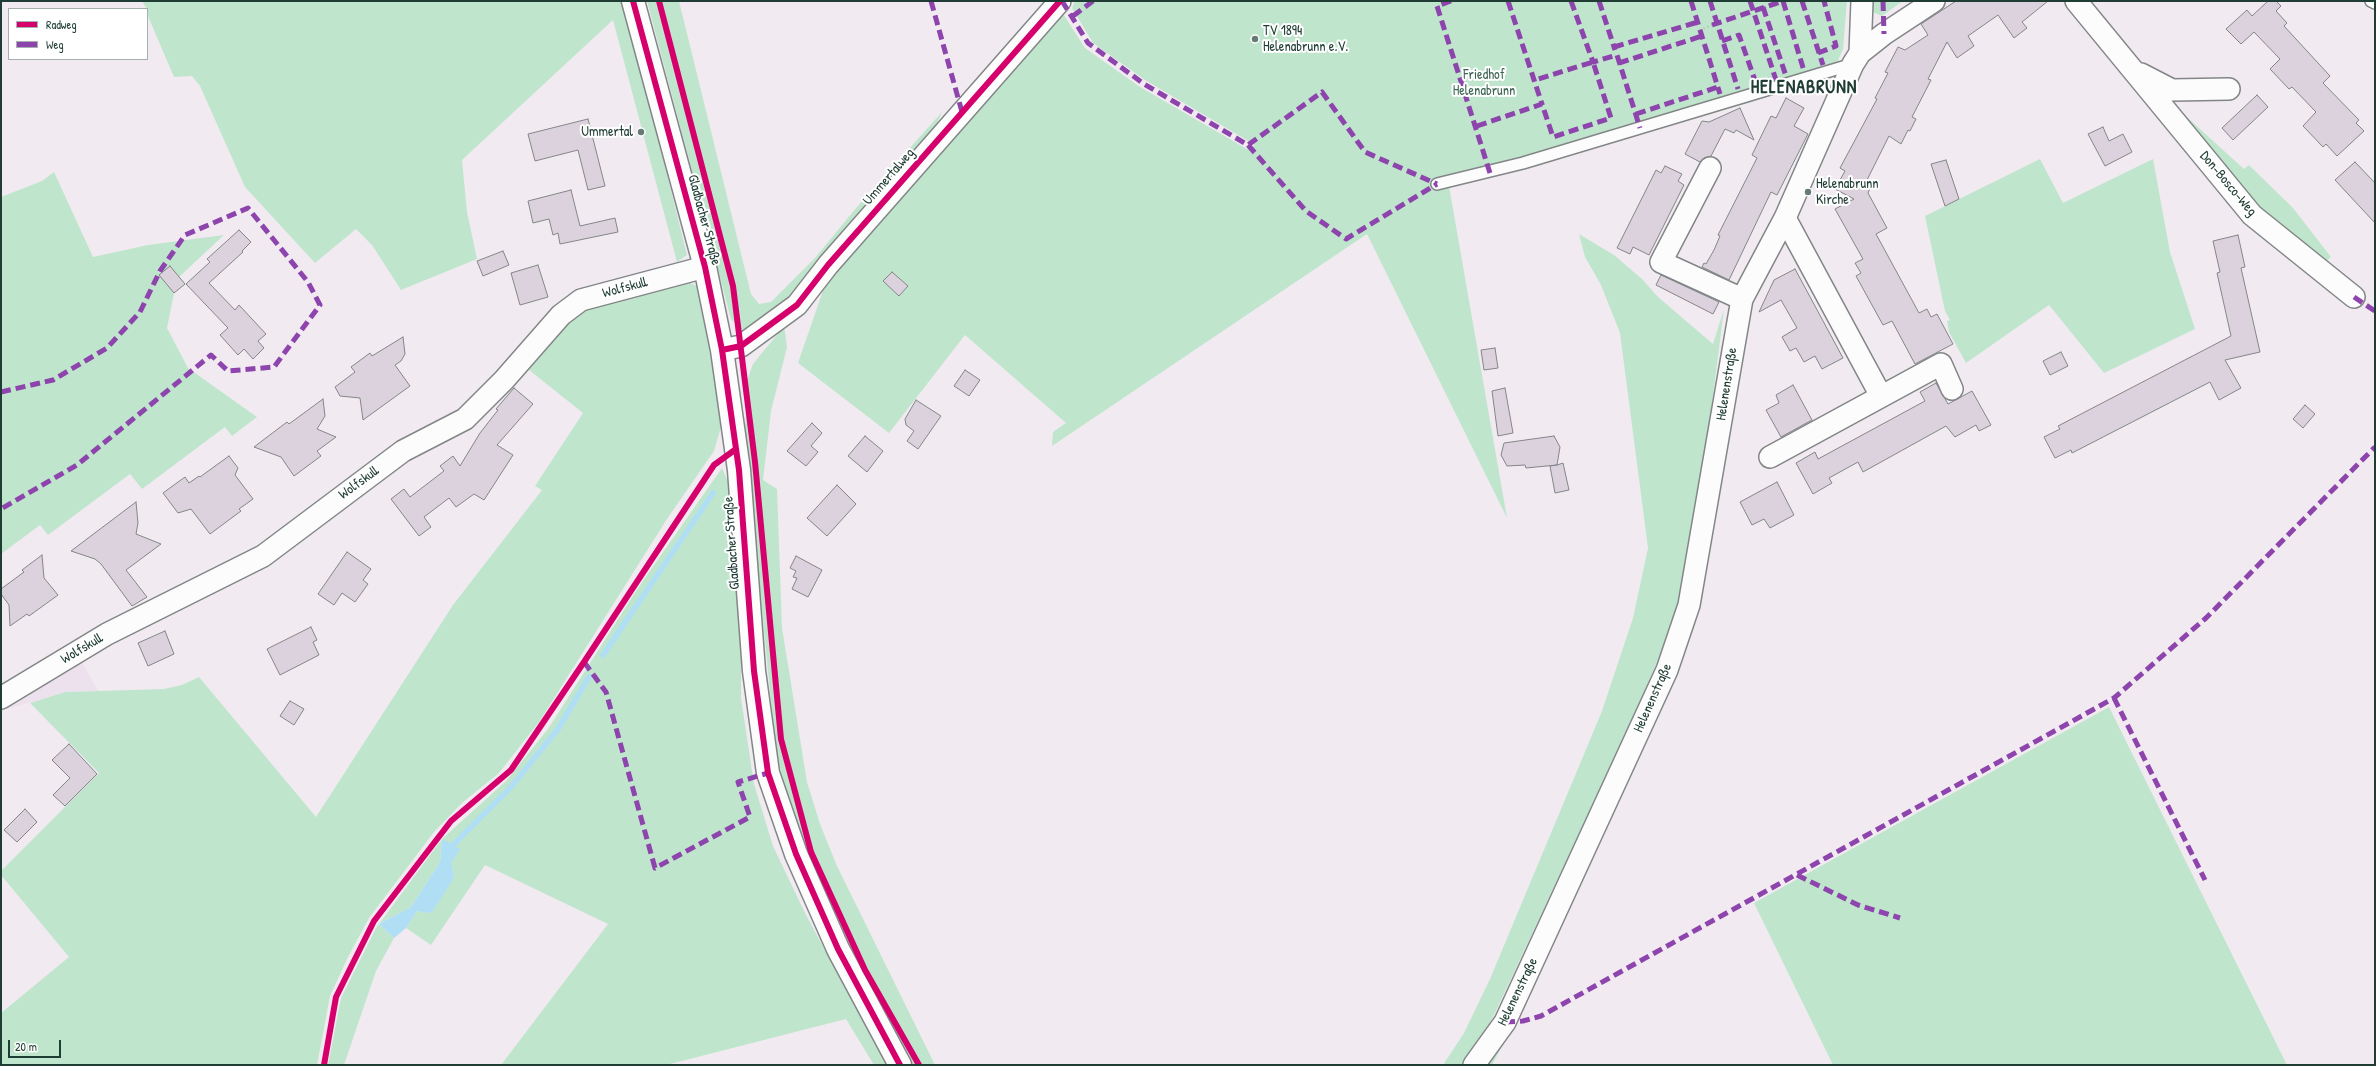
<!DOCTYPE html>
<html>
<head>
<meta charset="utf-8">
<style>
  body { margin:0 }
  #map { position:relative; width:2376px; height:1066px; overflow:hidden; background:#f1ebf1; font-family:"Patrick Hand",sans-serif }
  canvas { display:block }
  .frame { position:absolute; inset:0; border:2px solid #1f3d34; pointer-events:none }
  .legend { position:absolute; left:8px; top:8px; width:140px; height:52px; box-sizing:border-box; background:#fff; border:1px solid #a5b1ae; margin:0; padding:5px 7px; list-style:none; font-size:12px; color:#1f3d34 }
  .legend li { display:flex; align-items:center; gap:8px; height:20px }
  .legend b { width:20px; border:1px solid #a5b1ae }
  .scale { position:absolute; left:8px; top:1040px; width:53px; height:18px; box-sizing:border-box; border:2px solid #1f3d34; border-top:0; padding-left:5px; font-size:12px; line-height:14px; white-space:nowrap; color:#1f3d34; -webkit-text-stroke:3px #fff; paint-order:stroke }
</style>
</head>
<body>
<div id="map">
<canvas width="2376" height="1066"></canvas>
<div class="frame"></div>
<ul class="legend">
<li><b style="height:5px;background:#d6006c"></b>Radweg</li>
<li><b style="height:5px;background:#8e44ad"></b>Weg</li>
</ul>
<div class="scale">20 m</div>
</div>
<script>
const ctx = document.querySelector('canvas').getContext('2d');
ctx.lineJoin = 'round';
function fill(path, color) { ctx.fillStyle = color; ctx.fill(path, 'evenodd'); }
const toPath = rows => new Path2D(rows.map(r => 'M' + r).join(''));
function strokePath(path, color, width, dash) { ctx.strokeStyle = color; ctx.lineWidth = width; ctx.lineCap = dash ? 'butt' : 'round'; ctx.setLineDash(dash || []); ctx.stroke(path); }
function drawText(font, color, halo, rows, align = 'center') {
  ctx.font = font + ' "Patrick Hand",sans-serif'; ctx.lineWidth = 4; ctx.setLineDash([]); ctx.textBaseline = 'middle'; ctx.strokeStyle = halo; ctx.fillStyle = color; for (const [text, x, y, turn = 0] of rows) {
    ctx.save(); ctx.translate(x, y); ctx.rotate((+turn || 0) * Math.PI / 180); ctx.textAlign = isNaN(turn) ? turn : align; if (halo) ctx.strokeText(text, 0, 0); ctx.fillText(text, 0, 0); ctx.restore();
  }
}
const built = toPath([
  [82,662,98,691,65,692,1,711,1,708]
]);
const green = toPath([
  [142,1,624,1,687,255,677,262,613,20,462,160,467,212,477,259,401,290,372,245,356,229,315,263,245,187,200,86,192,76,174,77,147,14,147,9],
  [647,1,679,1,751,294,759,304,771,302,815,258,856,208,942,112,935,128,772,316,759,326,742,330,731,319],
  [1075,1,1847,1,1843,49,1831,76,1748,103,1616,140,1539,165,1449,186,1507,518,1367,234,1052,446,1053,432,1066,423,965,335,889,433,798,363,828,276,1062,12,1085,48,1140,87,1247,149,1255,145,1145,80,1093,43,1072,8],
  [1871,1,1903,1,1882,16,1870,11],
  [2167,99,2244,169,2249,165,2293,208,2331,257,2326,262,2252,202],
  [2040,159,2063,203,2153,159,2170,252,2195,329,2104,373,2049,305,1966,363,1949,332,1947,321,1950,320,1945,311,1925,216],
  [54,172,93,257,148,245,224,235,179,277,185,284,174,293,167,328,188,368,257,417,232,436,225,427,142,489,130,474,48,535,40,525,1,554,1,197,42,181],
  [1579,234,1614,255,1642,279,1658,297,1713,344,1724,309,1695,538,1674,621,1635,714,1494,1015,1466,1065,1443,1065,1464,1033,1490,979,1602,711,1633,618,1648,548,1620,333,1601,285,1585,257],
  [683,280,697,286,712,363,721,427,714,451,667,519,539,722,499,773,462,803,434,832,369,918,348,957,330,996,317,1065,1,1065,1,1013,69,957,1,875,1,871,99,773,30,703,65,692,164,689,182,685,199,677,316,817,453,605,542,490,535,486,583,413,524,366,577,310],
  [784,326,787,347,771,411,763,480,777,489,782,628,807,782,820,824,837,866,935,1065,910,1065,881,1010,828,904,796,830,776,752,745,438,747,381,753,364],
  [722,468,731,489,741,643,741,698,754,784,773,846,805,913,887,1065,874,1065,846,1019,666,1065,501,1065,608,924,485,865,431,945,406,928,417,911,426,913,454,875,442,839,440,862,411,907,379,924,394,938,376,971,344,1065,328,1065,341,998,376,928,442,839,506,781,548,729,638,588],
  [2109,707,2287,1065,1833,1065,1754,903],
  [1505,1041,1492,1065,1485,1065,1496,1051]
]);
const water = toPath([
  [442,839,460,849,451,863,454,875,452,881,432,912,426,913,417,911,406,928,394,938,379,924,411,907,440,862]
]);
const stream = toPath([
  [603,655,713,493],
  [448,850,511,787,558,729,589,677]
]);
const building = toPath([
  [1956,1,2048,1,2022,22,2027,28,2014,38,1998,15,1968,36,1974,46,1957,58,1947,42,1928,79,1931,80,1912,117,1916,119,1910,131,1908,130,1901,144,1889,136,1867,180,1872,183,1868,193,1887,228,1876,234,1919,313,1927,309,1931,317,1937,314,1953,344,1915,364,1892,321,1883,325,1856,276,1861,273,1855,263,1863,259,1835,209,1854,199,1835,189,1845,171,1840,168,1877,99,1875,98,1888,73,1885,72,1898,47,1905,50,1928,35,1921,24,1956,1],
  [2268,1,2276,1,2281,6,2276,11,2287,23,2284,26,2330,76,2323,83,2359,120,2356,123,2364,131,2337,156,2326,144,2323,147,2303,126,2316,112,2292,87,2289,89,2270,69,2280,59,2254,32,2241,44,2226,29,2247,10,2252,16,2268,1],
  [2257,95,2268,107,2233,140,2222,128,2257,95],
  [1786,98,1804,108,1794,126,1808,134,1777,195,1771,192,1729,280,1702,267,1704,263,1706,264,1714,250,1720,236,1718,235,1757,158,1752,155,1771,116,1776,118,1786,98],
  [1740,108,1754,140,1736,130,1734,133,1725,129,1711,156,1704,158,1700,162,1685,154,1702,121,1709,122,1740,108],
  [588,119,605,186,588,190,578,150,535,161,528,134,588,119],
  [2103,127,2109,141,2123,134,2132,152,2105,166,2088,134,2103,127],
  [1946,160,1959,199,1945,206,1931,164,1946,160],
  [2355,162,2375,183,2375,223,2335,180,2355,162],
  [1665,166,1682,174,1678,181,1684,185,1649,255,1633,247,1630,254,1617,248,1656,170,1661,173,1665,166],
  [571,190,580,226,615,218,618,232,560,244,558,233,553,235,549,219,533,223,528,201,571,190],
  [239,230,251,242,242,251,243,252,209,283,235,310,239,305,266,334,258,341,264,348,253,359,244,349,238,355,220,335,228,328,186,284,210,262,207,259,239,230],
  [2238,235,2245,267,2241,268,2260,352,2225,360,2241,388,2219,400,2210,382,2072,453,2071,450,2055,458,2044,437,2060,429,2058,426,2231,336,2217,273,2220,272,2213,241,2238,235],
  [503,251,509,265,483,276,477,261,503,251],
  [538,265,548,297,520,305,511,273,538,265],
  [170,266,185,284,174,293,159,275,170,266],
  [1795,269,1843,358,1822,369,1815,356,1804,362,1796,348,1790,351,1782,337,1797,328,1781,300,1759,312,1774,280,1795,269],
  [892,272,908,286,899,296,883,281,892,272],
  [1661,275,1719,302,1713,314,1656,285,1661,275],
  [403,337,405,354,401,361,395,365,410,386,363,420,360,398,340,396,335,387,355,372,351,367,370,353,372,356,403,337],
  [1495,348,1498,368,1484,370,1481,350,1495,348],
  [2061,352,2068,366,2050,375,2043,361,2061,352],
  [965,370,980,380,969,396,954,386,965,370],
  [1936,383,1948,404,1972,391,1991,425,1979,431,1976,425,1955,437,1946,426,1863,472,1858,462,1829,478,1832,483,1813,494,1796,463,1815,452,1818,459,1925,401,1920,392,1936,383],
  [1793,385,1812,420,1781,437,1766,410,1779,403,1776,395,1793,385],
  [514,388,533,404,497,445,513,455,484,500,474,494,456,507,449,498,424,517,431,527,419,536,391,499,404,489,410,497,444,471,440,466,453,456,460,466,480,433,498,410,496,409,514,388],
  [1505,388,1513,433,1498,436,1492,391,1505,388],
  [323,399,325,416,317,429,336,437,317,451,321,456,294,476,281,457,254,447,287,422,289,424,323,399],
  [916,400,941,416,918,449,907,441,914,431,906,425,905,419,916,400],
  [2305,405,2315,414,2303,428,2293,419,2305,405],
  [812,423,822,433,811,446,818,452,806,466,787,451,812,423],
  [865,436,883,451,867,472,848,456,865,436],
  [1554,436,1560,447,1557,465,1563,463,1569,490,1555,493,1550,466,1557,465,1526,468,1525,465,1507,466,1501,455,1504,443,1554,436],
  [229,456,238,468,235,475,253,499,239,509,241,511,210,534,191,509,178,513,163,493,185,477,189,483,199,476,200,477,229,456],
  [1777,482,1794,515,1770,528,1764,519,1752,525,1740,502,1777,482],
  [837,485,856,504,827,536,807,518,837,485],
  [136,502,138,523,136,534,161,544,126,570,147,597,132,606,101,564,95,559,71,551,136,502],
  [347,552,371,569,363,580,368,584,355,602,342,593,334,605,318,594,347,552],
  [42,555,44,578,58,595,29,616,27,614,10,626,9,605,1,594,1,589,24,572,22,570,42,555],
  [796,556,822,570,808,597,792,589,797,578,793,577,796,571,790,568,796,556],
  [311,627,317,640,313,642,319,655,280,675,267,649,311,627],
  [165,631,174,654,148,666,138,643,165,631],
  [290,701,304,709,294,725,280,716,290,701],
  [69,744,97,774,65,806,53,795,70,778,52,760,69,744],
  [25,809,37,822,17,842,4,830,25,809]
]);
const path = toPath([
  [1700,30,1712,25]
]);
const service = toPath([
  [2371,1,2375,3],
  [1437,184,1523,163,1853,64]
]);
const minor = toPath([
  [2076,1,2252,215,2354,297],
  [1860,53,1884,34,1934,1],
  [2141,74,2172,90,2229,89],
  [1710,168,1661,262,1742,299],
  [1785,218,1881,396],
  [722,350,741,346,797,305,828,265,1060,1],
  [1770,457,1941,364,1952,389],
  [1,698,107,634,263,556,403,451,465,419,504,380,561,315,581,300,705,267],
  [1474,1065,1505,1022,1667,670,1689,605,1742,299,1785,218,1853,64,1860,53,1862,1]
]);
const secondary = toPath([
  [633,1,705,267,722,350,739,470,754,671,768,773,796,854,838,949,900,1065]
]);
const quiet = toPath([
  [931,1,962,112],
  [1062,1,1088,43,1144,84,1248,145,1322,92,1365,152,1437,184],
  [1451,1,1437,6,1490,173],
  [1508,1,1542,104],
  [1571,1,1593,62,1617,55,1640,128],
  [1599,1,1615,50],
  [1691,1,1720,94],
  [1710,1,1738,89],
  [1750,1,1776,80],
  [1783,1,1804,71],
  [1802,1,1823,65],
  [1883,1,1884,34],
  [1763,7,1786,76],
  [1073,16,1093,1],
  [1712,25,1783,1],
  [1722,41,1739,35,1757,86],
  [1614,47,1698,22],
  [1818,53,1836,46,1824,1],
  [1619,63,1702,36],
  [1636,114,1718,87],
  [1477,126,1542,104,1553,137,1611,118,1593,62,1535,80],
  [1248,145,1306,211,1346,239,1437,184],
  [2354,297,2375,311],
  [1,392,53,380,107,348,140,312,160,271,185,235,248,208,308,282,320,305,274,367,228,371,211,355,77,465,1,509],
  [584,662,606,692,655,868,750,817,738,782,768,773],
  [2114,698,2205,880],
  [1797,875,1858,905,1900,918],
  [1505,1022,1523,1021,1541,1016,2114,698,2206,618,2375,447]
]);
const cycleway = toPath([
  [633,1,705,267,722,350,739,470,754,671,768,773,796,854,838,949,900,1065],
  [659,1,733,286,755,462,781,739,811,852,865,970,919,1065],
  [722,350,741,346,797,305,828,265,1060,1],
  [324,1065,336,997,374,921,451,821,511,770,584,662,714,465,736,449]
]);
const markers = [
  [1255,39,4,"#687a76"],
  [641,132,4,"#687a76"],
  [1808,192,4,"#687a76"]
];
const poiNames = [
  ["TV 1894",1263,31],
  ["Helenabrunn e.V.",1263,47],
  ["Ummertal",633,132,"right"],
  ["Helenabrunn",1816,184],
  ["Kirche",1816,200]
];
const parkNames = [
  ["Friedhof",1484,75],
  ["Helenabrunn",1484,91]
];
const streetNames = [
  ["Ummertalweg",889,177,-49],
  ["Don-Bosco-Weg",2228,184,50],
  ["Gladbacher Straße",704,220,75],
  ["Wolfskull",625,288,-15],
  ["Helenenstraße",1727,384,-81],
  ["Wolfskull",359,483,-36],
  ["Gladbacher Straße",732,543,-94],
  ["Wolfskull",82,649,-31],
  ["Helenenstraße",1653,698,-66],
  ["Helenenstraße",1518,992,-64]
];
const districtNames = [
  ["HELENABRUNN",1804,88]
];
fill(built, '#ede1ee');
fill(green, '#c0e5cd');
fill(water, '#b0def4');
strokePath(stream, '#b0def4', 5.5);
fill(building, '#dcd2dd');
strokePath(building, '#838687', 1);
strokePath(service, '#838687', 14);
strokePath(minor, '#838687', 24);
strokePath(secondary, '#838687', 25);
strokePath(path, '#b4b6b6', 2.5, [1, 3]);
strokePath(service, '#fdfcfd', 11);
strokePath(minor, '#fdfcfd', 21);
strokePath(secondary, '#fdfcfd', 22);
strokePath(quiet, '#8e44ad', 5, [10, 5]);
strokePath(cycleway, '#d6006c', 6);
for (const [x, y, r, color] of markers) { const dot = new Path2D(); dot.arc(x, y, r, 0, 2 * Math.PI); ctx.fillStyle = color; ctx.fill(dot); strokePath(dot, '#fff', 1.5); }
drawText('14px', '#1f3d34', '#fff', poiNames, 'left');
drawText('14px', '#3d6653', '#fff', parkNames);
drawText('14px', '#1f3d34', '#fff', streetNames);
ctx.letterSpacing = '1px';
drawText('bold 18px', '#1f3d34', '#fff', districtNames);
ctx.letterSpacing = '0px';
</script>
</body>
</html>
